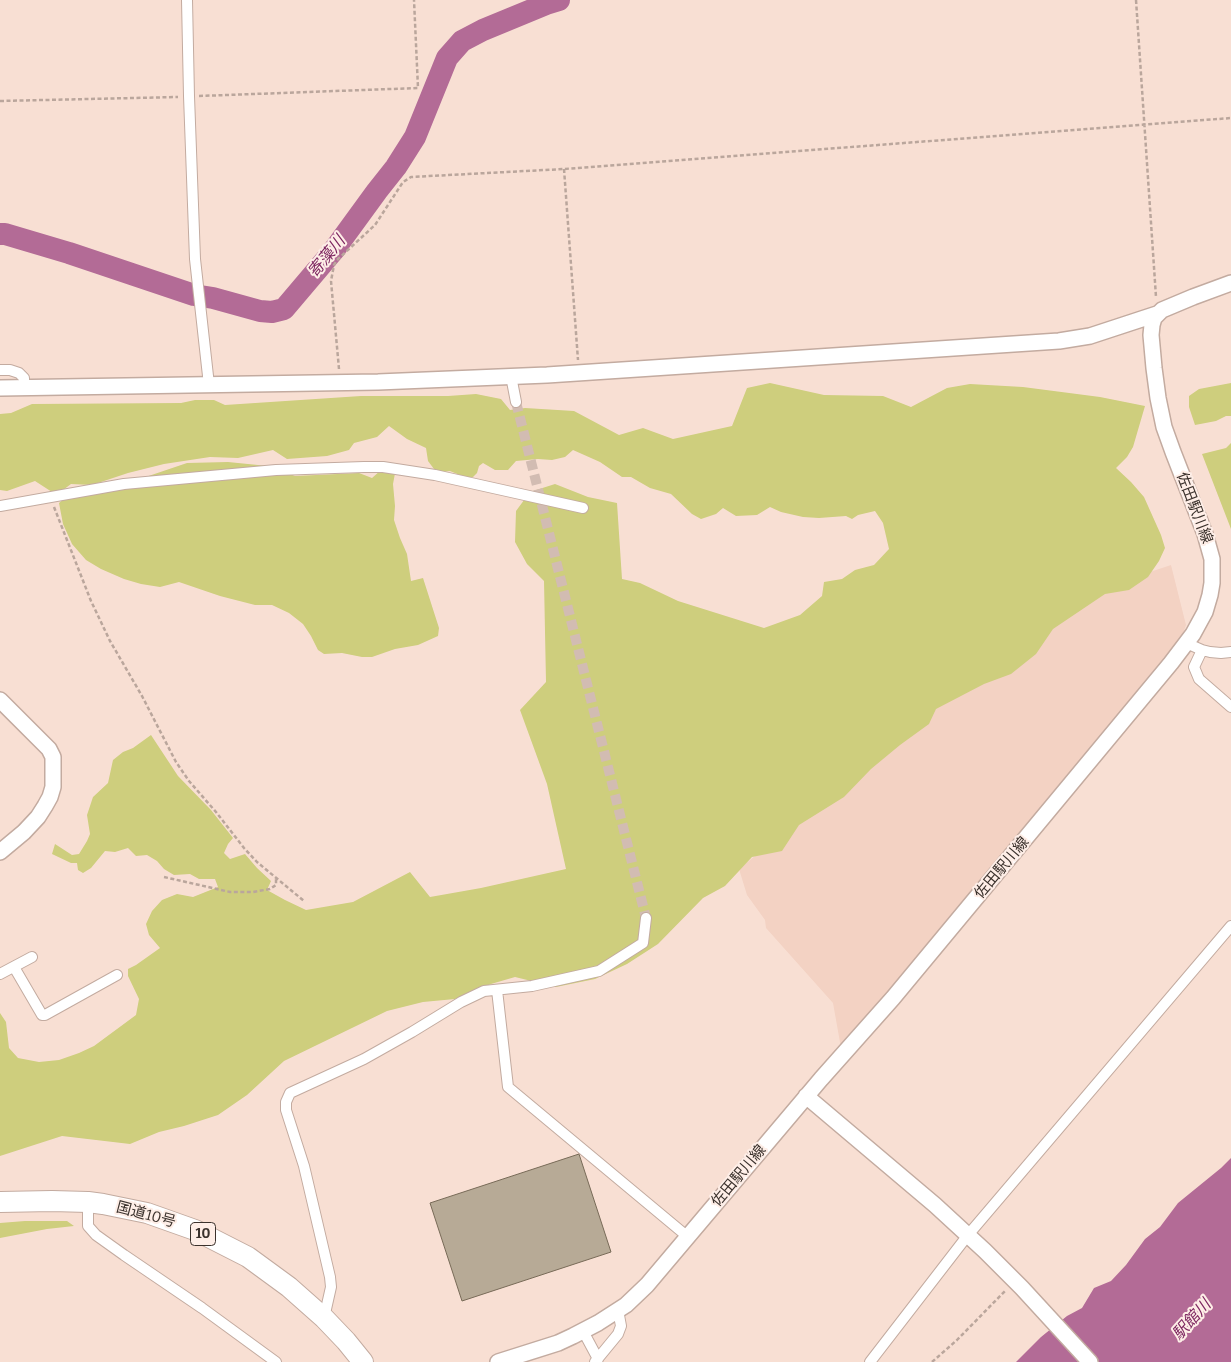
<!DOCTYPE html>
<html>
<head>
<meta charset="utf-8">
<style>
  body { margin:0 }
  canvas { display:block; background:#f8dfd3 }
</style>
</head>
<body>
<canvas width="1231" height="1362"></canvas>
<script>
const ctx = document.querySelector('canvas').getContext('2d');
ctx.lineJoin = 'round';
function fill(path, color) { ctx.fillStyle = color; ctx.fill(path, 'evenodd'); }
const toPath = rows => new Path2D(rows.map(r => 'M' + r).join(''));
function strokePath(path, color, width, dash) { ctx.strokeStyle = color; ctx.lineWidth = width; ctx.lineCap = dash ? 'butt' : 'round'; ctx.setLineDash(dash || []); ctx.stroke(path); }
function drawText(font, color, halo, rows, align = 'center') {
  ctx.font = font + ' Bitter,"Noto Sans JP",serif'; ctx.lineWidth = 4; ctx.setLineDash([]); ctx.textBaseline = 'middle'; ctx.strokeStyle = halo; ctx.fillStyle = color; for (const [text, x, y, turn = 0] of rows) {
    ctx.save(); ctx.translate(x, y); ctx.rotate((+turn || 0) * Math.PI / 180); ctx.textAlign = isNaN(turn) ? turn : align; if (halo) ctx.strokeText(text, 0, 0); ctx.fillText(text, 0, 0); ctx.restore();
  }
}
const built = toPath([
  [1171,565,1186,625,1181,639,1158,669,1066,776,974,888,919,956,841,1048,833,1003,766,928,765,920,747,895,739,869,864,767,977,668,1081,595]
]);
const green = toPath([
  [770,383,824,395,883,396,911,407,947,388,970,384,1023,387,1100,397,1145,406,1133,447,1127,457,1116,468,1131,482,1144,497,1161,535,1165,548,1159,561,1148,577,1129,590,1105,594,1053,629,1036,654,1011,674,984,684,936,709,929,724,900,745,871,769,844,797,799,825,782,851,752,857,725,886,703,898,658,944,627,964,595,979,556,987,515,977,491,984,455,999,423,1002,387,1011,284,1061,247,1095,218,1115,184,1126,159,1132,130,1144,62,1136,0,1156,0,1013,6,1022,9,1048,18,1058,39,1062,59,1060,79,1053,94,1046,136,1015,139,999,128,976,128,969,136,965,160,948,149,935,146,924,152,911,162,900,177,894,193,897,218,887,215,879,199,879,190,874,174,875,164,869,157,861,147,855,136,856,128,848,115,852,105,851,91,868,83,873,78,870,77,863,71,863,52,854,55,844,72,855,79,854,87,841,90,834,87,815,93,797,108,783,113,760,123,752,133,748,151,735,178,776,211,810,233,838,228,844,224,853,230,859,245,854,257,868,271,881,267,890,285,900,306,910,353,902,410,872,430,897,481,888,566,869,547,784,520,710,546,682,544,581,527,564,515,542,516,511,530,492,555,484,588,497,617,503,622,579,640,583,678,601,764,628,800,615,822,596,824,582,842,579,855,570,874,565,889,549,883,523,875,511,858,515,852,519,846,516,819,518,803,517,781,512,770,507,757,515,736,516,723,508,716,514,701,519,692,514,671,494,650,488,631,477,622,477,600,462,573,450,565,457,552,460,538,459,516,461,508,470,495,470,483,463,479,466,477,473,473,477,467,478,450,471,442,472,434,469,428,461,426,448,407,439,389,426,377,437,354,443,349,450,327,456,287,459,273,450,238,458,210,457,164,464,128,473,92,485,71,484,63,490,52,492,35,481,7,491,0,490,0,414,11,413,32,404,181,403,195,400,214,400,225,405,361,396,448,396,476,394,501,399,510,410,525,408,574,411,619,435,643,428,673,439,732,426,747,388],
  [1231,383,1231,416,1226,416,1216,421,1195,425,1189,407,1189,396,1199,389],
  [1231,443,1231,529,1202,454,1226,448],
  [228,462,268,466,295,476,359,473,372,478,388,464,396,468,393,484,395,506,394,520,400,538,407,554,411,581,423,578,439,628,438,636,418,645,395,649,372,657,362,657,342,653,324,654,318,650,311,636,303,624,289,613,272,605,255,605,220,596,179,582,160,587,141,584,124,579,101,569,86,560,72,544,63,524,59,503,72,492,119,486,187,463],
  [25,1221,67,1221,74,1226,47,1229,0,1238,0,1223]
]);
const water = toPath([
  [1231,1158,1231,1362,1016,1362,1041,1337,1067,1316,1082,1308,1094,1288,1111,1281,1126,1265,1145,1239,1160,1227,1178,1203,1221,1168]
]);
const river = toPath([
  [0,234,5,234,69,253,194,295,213,298,260,311,272,312,284,309,334,250,377,191,396,167,415,137,447,58,462,41,483,30,546,4,559,0]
]);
const building = toPath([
  [579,1154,611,1252,462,1301,430,1203,579,1154]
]);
const streetTunnel = toPath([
  [516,402,646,918]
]);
const path = toPath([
  [1136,0,1156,297],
  [199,96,418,88,414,0],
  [0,101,178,97],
  [564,169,578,360],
  [339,369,331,281,334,265,337,260,375,225,403,182,411,177,564,169,1231,118],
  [54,507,91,601,101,622,110,641,142,696,176,762,189,781,216,812,244,848,257,862,304,901],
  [164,877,230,892,253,892,270,889,276,885,276,877],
  [932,1362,957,1340,1006,1290]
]);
const street = toPath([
  [187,0,189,96,195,259,209,385],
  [0,370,10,370,19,373,24,378,24,388],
  [511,376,516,402],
  [0,506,124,484,276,470,364,467,383,467,435,475,583,508],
  [1186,643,1202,650,1210,652,1221,653,1231,652],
  [1202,650,1194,667,1199,679,1231,707],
  [14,967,42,1015,45,1015,117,975],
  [0,974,32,957],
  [497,990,508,1087,688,1237],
  [88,1202,88,1226,96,1235,124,1255,202,1308,276,1362],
  [324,1318,331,1287,330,1277,304,1166,286,1110,286,1102,290,1093,364,1059,412,1032,461,1002,484,991,532,986,599,971,643,943,646,918],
  [583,1331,598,1359],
  [595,1362,618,1334,621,1326,618,1310],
  [870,1362,968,1235,1231,926]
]);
const secondary = toPath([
  [0,388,378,382,547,375,1059,341,1090,336,1157,314],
  [0,700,49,749,53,757,53,787,50,797,45,806,38,817,24,832,0,852],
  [806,1096,935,1205,985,1251,1022,1288,1090,1362],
  [498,1362,558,1343,573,1336,598,1323,626,1305,647,1285,821,1079,893,998,1171,663,1193,634,1205,612,1210,595,1212,583,1212,559,1205,534,1173,452,1164,427,1158,398,1154,368,1151,335,1152,325,1154,318,1162,310,1193,297,1231,283]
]);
const highway = toPath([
  [0,1202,52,1201,88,1202,103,1204,147,1213,195,1230,248,1257,289,1287,324,1318,346,1341,363,1362]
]);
const shields = [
  [203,1234,25]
];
const shieldNames = [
  ["10",203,1234]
];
const streetNames = [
  ["佐田駅川線",1194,508,69],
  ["佐田駅川線",1002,868,-50],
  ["佐田駅川線",739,1176,-50],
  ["国道10号",146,1215,15]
];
const waterNames = [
  ["寄藻川",327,257,-51],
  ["駅館川",1192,1320,-48]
];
fill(built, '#f3d2c3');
fill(green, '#cece7d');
fill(water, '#b36b96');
strokePath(river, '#b36b96', 22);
fill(building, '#b7aa96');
strokePath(building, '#776a57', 1);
strokePath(streetTunnel, '#d2bcb2', 10, [10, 5]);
strokePath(street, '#c3aba0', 12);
strokePath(secondary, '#c3aba0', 18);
strokePath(highway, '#c3aba0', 22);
strokePath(path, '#baa69c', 2.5, [4, 2.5]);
strokePath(street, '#fff', 10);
strokePath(secondary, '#fff', 15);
strokePath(highway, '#fff', 20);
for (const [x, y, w] of shields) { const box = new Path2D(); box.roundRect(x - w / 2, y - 11.5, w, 23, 4); ctx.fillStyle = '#feeee7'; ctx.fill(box); strokePath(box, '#3b322d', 1); }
drawText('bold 14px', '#3b322d', null, shieldNames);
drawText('15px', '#3b322d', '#feeee7', streetNames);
drawText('italic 16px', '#7e2761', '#feeee7', waterNames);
</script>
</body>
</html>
